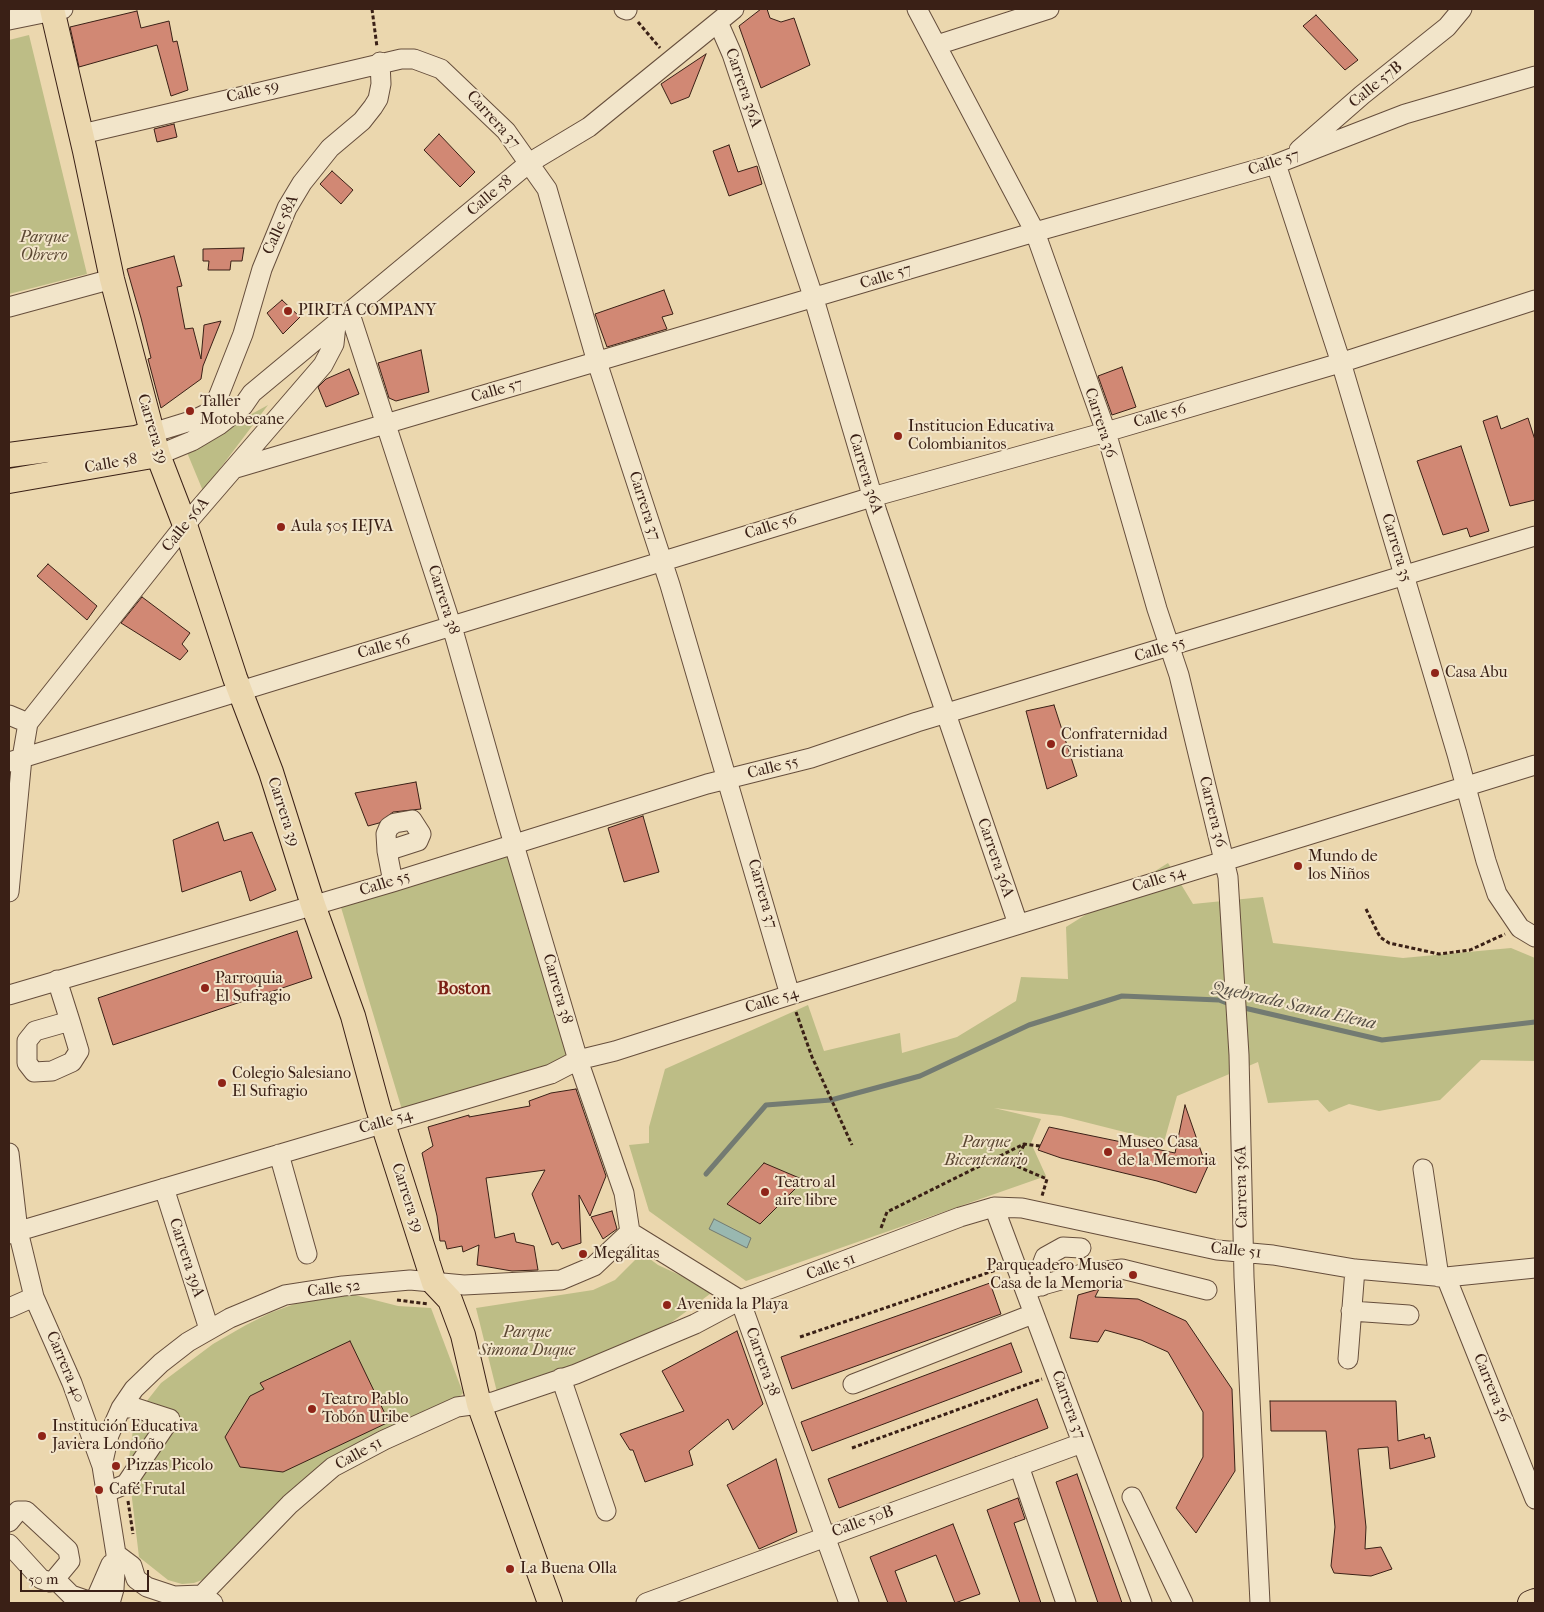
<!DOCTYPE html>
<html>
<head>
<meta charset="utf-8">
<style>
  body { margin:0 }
  #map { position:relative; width:1544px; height:1612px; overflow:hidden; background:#ebd7ae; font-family:"IM FELL French Canon",serif }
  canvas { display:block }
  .frame { position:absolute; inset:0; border:10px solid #3a2016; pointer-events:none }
  .scale { position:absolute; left:20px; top:1570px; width:129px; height:22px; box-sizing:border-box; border:2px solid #3a2016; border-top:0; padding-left:6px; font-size:15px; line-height:18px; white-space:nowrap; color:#3a2016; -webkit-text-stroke:4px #f2e5ca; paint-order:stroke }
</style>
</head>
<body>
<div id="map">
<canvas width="1544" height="1612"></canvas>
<div class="frame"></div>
<div class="scale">50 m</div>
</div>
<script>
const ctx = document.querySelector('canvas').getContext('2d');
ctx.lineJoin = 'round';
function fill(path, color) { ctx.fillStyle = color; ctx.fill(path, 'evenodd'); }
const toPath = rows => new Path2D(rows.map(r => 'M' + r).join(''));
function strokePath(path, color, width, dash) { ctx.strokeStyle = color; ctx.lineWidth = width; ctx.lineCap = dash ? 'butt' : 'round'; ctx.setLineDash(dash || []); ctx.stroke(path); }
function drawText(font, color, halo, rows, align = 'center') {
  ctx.font = font + ' "IM FELL French Canon",serif'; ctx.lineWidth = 4; ctx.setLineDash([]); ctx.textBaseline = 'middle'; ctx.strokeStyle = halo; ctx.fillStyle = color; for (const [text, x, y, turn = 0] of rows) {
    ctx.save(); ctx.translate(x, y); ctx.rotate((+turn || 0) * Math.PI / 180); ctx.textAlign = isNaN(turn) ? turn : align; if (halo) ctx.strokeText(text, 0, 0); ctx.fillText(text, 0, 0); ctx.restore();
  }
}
const green = toPath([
  [29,35,87,274,9,294,9,40],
  [268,405,203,491,186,450],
  [512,851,575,1060,403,1113,340,904],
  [1168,863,1193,904,1263,897,1273,943,1403,958,1511,948,1535,958,1535,1061,1481,1060,1440,1100,1379,1111,1349,1104,1329,1112,1318,1100,1268,1103,1258,1062,1177,1096,1164,1142,1061,1116,994,1108,1041,1119,1031,1143,1046,1176,746,1281,649,1211,629,1145,649,1143,649,1127,665,1069,808,1005,824,1051,900,1033,902,1053,957,1037,1016,1001,1021,977,1068,979,1066,927],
  [763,1164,803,1181,760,1224,727,1204],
  [642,1253,658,1265,714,1291,657,1333,540,1381,497,1392,476,1308,593,1290,615,1280],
  [351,1294,398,1306,431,1308,463,1393,455,1401,393,1427,210,1577,194,1583,182,1584,168,1580,139,1557,128,1465,135,1416,161,1383,213,1344,246,1325,270,1313,308,1299]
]);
const water = toPath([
  [714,1219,751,1238,747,1248,709,1229,714,1219]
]);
const stream = toPath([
  [1240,1007,1382,1040,1535,1022],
  [706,1174,766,1105,831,1100,920,1076,1029,1025,1122,996,1219,1000,1232,1005]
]);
const building = toPath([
  [761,9,767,9,770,18,781,22,794,18,810,65,761,88,739,26,761,9],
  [137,11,141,28,169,21,173,42,177,41,188,90,171,96,157,45,79,67,70,27,137,11],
  [1316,15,1358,60,1345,70,1303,26,1316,15],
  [706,54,689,97,671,104,661,84,706,54],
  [174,124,177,137,157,142,154,129,174,124],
  [439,134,475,172,460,187,424,150,439,134],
  [729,145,738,172,757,166,762,184,729,196,713,151,729,145],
  [332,171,353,190,341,204,320,184,332,171],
  [244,248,242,261,231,261,230,270,208,270,209,261,203,261,203,249,244,248],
  [174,256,182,286,177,287,185,329,193,328,201,359,204,325,221,321,203,366,201,379,161,408,148,359,151,358,141,318,127,269,174,256],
  [664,290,673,314,662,317,667,329,607,347,595,314,664,290],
  [282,300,300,317,283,334,267,313,282,300],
  [421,350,429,392,396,401,389,398,378,363,421,350],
  [1122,367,1136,407,1112,415,1098,376,1122,367],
  [349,369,359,394,326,407,318,387,326,379,349,369],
  [1497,416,1501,429,1528,418,1535,440,1535,500,1510,506,1483,421,1497,416],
  [1461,446,1489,531,1470,537,1467,528,1443,535,1417,461,1461,446],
  [48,564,97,606,87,620,37,576,48,564],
  [142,597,190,633,182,644,188,651,180,660,121,623,142,597],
  [1054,705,1077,776,1047,789,1026,711,1054,705],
  [416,782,421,809,393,812,379,823,368,826,355,793,416,782],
  [643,816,659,872,624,882,608,828,643,816],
  [218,822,224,841,252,832,276,890,250,901,241,871,182,892,173,840,218,822],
  [297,931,312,978,113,1045,98,998,297,931],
  [576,1089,606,1176,590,1216,579,1195,581,1243,562,1249,558,1242,552,1245,532,1194,545,1170,486,1178,495,1238,514,1233,516,1242,534,1246,538,1270,512,1271,477,1265,479,1245,463,1252,462,1246,447,1249,445,1241,440,1241,437,1216,422,1153,433,1146,428,1127,469,1115,469,1117,530,1106,529,1101,551,1093,576,1089],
  [1185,1105,1203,1157,1212,1157,1196,1193,1157,1181,1061,1158,1038,1150,1049,1127,1175,1153,1185,1105],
  [764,1163,804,1180,760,1224,727,1204,764,1163],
  [612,1211,617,1229,603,1239,591,1217,612,1211],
  [990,1283,1001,1314,792,1389,781,1357,990,1283],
  [1099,1289,1095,1297,1138,1299,1186,1321,1232,1389,1235,1471,1196,1533,1176,1508,1203,1457,1203,1412,1168,1352,1141,1340,1105,1330,1098,1342,1070,1338,1078,1295,1099,1289],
  [737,1331,763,1404,733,1430,728,1419,689,1451,693,1465,645,1482,633,1450,630,1450,620,1434,684,1411,662,1371,737,1331],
  [350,1341,389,1422,283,1472,240,1467,225,1437,250,1396,264,1389,260,1383,350,1341],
  [1011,1343,1022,1372,812,1451,801,1422,1011,1343],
  [1037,1399,1048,1428,839,1508,828,1479,1037,1399],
  [1270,1401,1396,1401,1398,1441,1424,1434,1425,1439,1430,1437,1435,1457,1390,1469,1388,1447,1358,1449,1366,1527,1365,1549,1381,1547,1392,1569,1371,1576,1334,1573,1331,1566,1335,1527,1326,1431,1271,1431,1270,1401],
  [776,1459,797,1532,759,1549,727,1485,776,1459],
  [1077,1474,1122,1603,1098,1603,1056,1482,1077,1474],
  [1018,1498,1025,1519,1014,1523,1041,1603,1020,1603,987,1510,1018,1498],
  [953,1524,980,1594,955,1603,936,1555,895,1571,907,1603,888,1603,870,1557,953,1524]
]);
const path = toPath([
  [372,9,377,47],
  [638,22,660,48],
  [1366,909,1380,937,1389,943,1439,954,1470,950,1505,934],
  [796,1012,812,1057,852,1145],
  [1024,1145,1014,1165,1047,1179,1042,1196],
  [881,1228,887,1212,1024,1144,1040,1146],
  [397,1300,428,1304],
  [800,1337,999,1269],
  [852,1448,1042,1379],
  [128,1501,133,1534]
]);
const minor = toPath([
  [624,9,627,10],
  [917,9,1035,232,1106,432,1157,609,1179,675,1228,877,1239,1055,1244,1277,1260,1603],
  [9,20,63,9],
  [718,22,732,54,814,299,877,512,1018,924],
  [937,45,1049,9],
  [82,134,401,59,414,59,441,69,506,131,547,189,597,362,670,585,790,995],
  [1299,150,1362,95,1447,27,1462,9],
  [1276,164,1343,369,1457,754,1486,861,1497,894,1520,928,1535,937],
  [9,307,112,279],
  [350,314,455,637,507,821,578,1060,624,1193,630,1232,740,1300,849,1603],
  [213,410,243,334,262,269,287,208,302,183,330,148,362,121,373,107,378,99,381,84,380,62],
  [152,433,194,420,224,405],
  [158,455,192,441,219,425,243,406,252,393,529,163,589,127,734,9],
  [233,469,1035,232,1276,164,1405,114,1535,76],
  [9,715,28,723],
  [28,723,185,525,323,365,334,344,336,325],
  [9,762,872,497,1106,432,1340,363,1535,300],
  [387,851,418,841,421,834,412,820,395,823,389,827,386,834,387,851,393,882],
  [9,892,22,758,28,723],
  [57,980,70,1021,79,1051,72,1062,52,1071,34,1072,27,1063,27,1041,35,1031,70,1021],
  [9,995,393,882,707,784,811,758,917,722,1535,536],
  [9,1153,18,1231,34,1297,72,1383,102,1466,116,1554,114,1589,110,1603],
  [279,1154,307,1254],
  [1423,1169,1439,1277],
  [164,1188,209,1329],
  [994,1207,1142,1603],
  [9,1234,551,1074,578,1060,615,1051,790,995,1535,765],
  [1446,1277,1535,1499],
  [1042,1286,1040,1270,1045,1257,1063,1247,1081,1248],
  [1025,1290,1082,1274,1122,1269,1207,1290],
  [9,1308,34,1297],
  [1351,1311,1409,1315],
  [1348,1359,1355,1269],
  [561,1378,606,1511],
  [853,1384,1033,1314],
  [102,1466,109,1435,121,1408,134,1389,161,1363,188,1342,230,1318,285,1295,343,1286,410,1280,464,1285,561,1280,594,1266,630,1232],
  [1019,1466,1066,1603],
  [107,1492,126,1484,170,1419,136,1408,121,1408],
  [1132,1497,1183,1603],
  [9,1522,18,1511,26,1511,68,1550,70,1561,55,1579,50,1582,41,1579,9,1544],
  [116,1554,132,1566,136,1579,147,1587,174,1596,202,1595,213,1603],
  [55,1579,71,1595,94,1603],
  [202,1595,290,1504,333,1467,384,1440,457,1407,493,1402,576,1374,695,1324,740,1300,960,1217,994,1207,1022,1208,1217,1250,1273,1255,1355,1269,1446,1277,1535,1268],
  [94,1603,111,1564],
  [646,1603,1082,1443]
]);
const major = toPath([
  [52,9,85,151,112,279,158,455,185,525,235,678,271,772,313,905,353,1016,378,1108,434,1283,450,1300,463,1335,479,1404,550,1603],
  [9,455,136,438,152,433],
  [9,481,158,455],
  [1530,1603,1535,1601]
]);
const markers = [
  [288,311,5,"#8f2418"],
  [190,411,5,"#8f2418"],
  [898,436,5,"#8f2418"],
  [281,527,5,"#8f2418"],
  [1435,673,5,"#8f2418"],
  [1051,744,5,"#8f2418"],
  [1298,866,5,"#8f2418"],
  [205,988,5,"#8f2418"],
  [222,1083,5,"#8f2418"],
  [1108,1152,5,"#8f2418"],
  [765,1192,5,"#8f2418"],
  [583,1254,5,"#8f2418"],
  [1133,1275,5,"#8f2418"],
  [667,1305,5,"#8f2418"],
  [312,1409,5,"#8f2418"],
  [42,1436,5,"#8f2418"],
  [116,1466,5,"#8f2418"],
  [99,1490,5,"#8f2418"],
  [510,1569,5,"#8f2418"]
];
const streetNames = [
  ["Calle 57B",1376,85,-39],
  ["Carrera 36A",743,88,71],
  ["Calle 59",253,92,-13],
  ["Carrera 37",493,120,48],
  ["Calle 57",1274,163,-18],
  ["Calle 58",490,196,-40],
  ["Calle 58A",281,225,-65],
  ["Calle 57",886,277,-17],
  ["Calle 57",497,391,-16],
  ["Calle 56",1160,416,-16],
  ["Carrera 36",1100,423,72],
  ["Carrera 39",152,429,73],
  ["Calle 58",111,464,-10],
  ["Carrera 36A",865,474,73],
  ["Carrera 37",644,506,72],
  ["Calle 56A",186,525,-51],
  ["Calle 56",771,527,-17],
  ["Carrera 35",1396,548,73],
  ["Carrera 38",443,600,72],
  ["Calle 56",384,647,-16],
  ["Calle 55",1160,650,-17],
  ["Calle 55",773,768,-14],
  ["Carrera 39",283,812,72],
  ["Carrera 36",1212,812,76],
  ["Carrera 36A",995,858,71],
  ["Calle 54",1159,880,-17],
  ["Calle 55",385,884,-17],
  ["Carrera 37",762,894,74],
  ["Carrera 38",557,989,74],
  ["Calle 54",772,1001,-17],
  ["Calle 54",386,1122,-16],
  ["Carrera 36A",1242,1187,-91],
  ["Carrera 39",407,1198,72],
  ["Calle 51",1236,1251,6],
  ["Carrera 39A",186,1258,72],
  ["Calle 51",831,1267,-20],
  ["Calle 52",334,1289,-7],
  ["Carrera 38",762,1362,70],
  ["Carrera 40",65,1367,67],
  ["Carrera 36",1491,1388,68],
  ["Carrera 37",1068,1405,70],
  ["Calle 51",359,1454,-29],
  ["Calle 50B",863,1522,-20]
];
const parkNames = [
  ["Parque",44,238],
  ["Obrero",44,256],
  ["Parque",986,1143],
  ["Bicentenario",986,1161],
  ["Parque",527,1333],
  ["Simona Duque",527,1351]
];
const poiNames = [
  ["PIRITA COMPANY",298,311],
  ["Taller",200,402],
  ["Motobecane",200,420],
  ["Institucion Educativa",908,427],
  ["Colombianitos",908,445],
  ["Aula 505 IEJVA",291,527],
  ["Casa Abu",1445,673],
  ["Confraternidad",1061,735],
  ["Cristiana",1061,753],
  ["Mundo de",1308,857],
  ["los Niños",1308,875],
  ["Parroquia",215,979],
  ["El Sufragio",215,997],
  ["Colegio Salesiano",232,1074],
  ["El Sufragio",232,1092],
  ["Museo Casa",1118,1143],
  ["de la Memoria",1118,1161],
  ["Teatro al",775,1183],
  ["aire libre",775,1201],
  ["Megalitas",593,1254],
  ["Parqueadero Museo",1123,1266,"right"],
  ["Casa de la Memoria",1123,1284,"right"],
  ["Avenida la Playa",677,1305],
  ["Teatro Pablo",322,1400],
  ["Tobón Uribe",322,1418],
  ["Institución Educativa",52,1427],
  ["Javiera Londoño",52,1445],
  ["Pizzas Picolo",126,1466],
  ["Café Frutal",109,1490],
  ["La Buena Olla",520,1569]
];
const neighbourhoodNames = [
  ["Boston",464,990]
];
const waterNames = [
  ["Quebrada Santa Elena",1294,1006,13]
];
fill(green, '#bdbd86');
fill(water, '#99b8b0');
strokePath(water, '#737b72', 1);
strokePath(stream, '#737b72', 5);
fill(building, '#d18874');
strokePath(building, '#3a2016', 1);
strokePath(minor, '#664e3c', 21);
strokePath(major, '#3a2016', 26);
strokePath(path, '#3a2016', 3, [4, 2.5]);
strokePath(minor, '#f2e5ca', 19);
strokePath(major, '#ebd7ae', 24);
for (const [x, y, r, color] of markers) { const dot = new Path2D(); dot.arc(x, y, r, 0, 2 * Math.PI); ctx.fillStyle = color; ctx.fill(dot); strokePath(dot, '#f2e5ca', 2); }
drawText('16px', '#3a2016', '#f2e5ca', streetNames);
drawText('italic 16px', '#5b4732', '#f2e5ca', parkNames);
drawText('16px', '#3a2016', '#f2e5ca', poiNames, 'left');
drawText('bold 18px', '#7a1f14', '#f2e5ca', neighbourhoodNames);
drawText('italic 18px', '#564e44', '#f2e5ca', waterNames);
</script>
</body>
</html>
